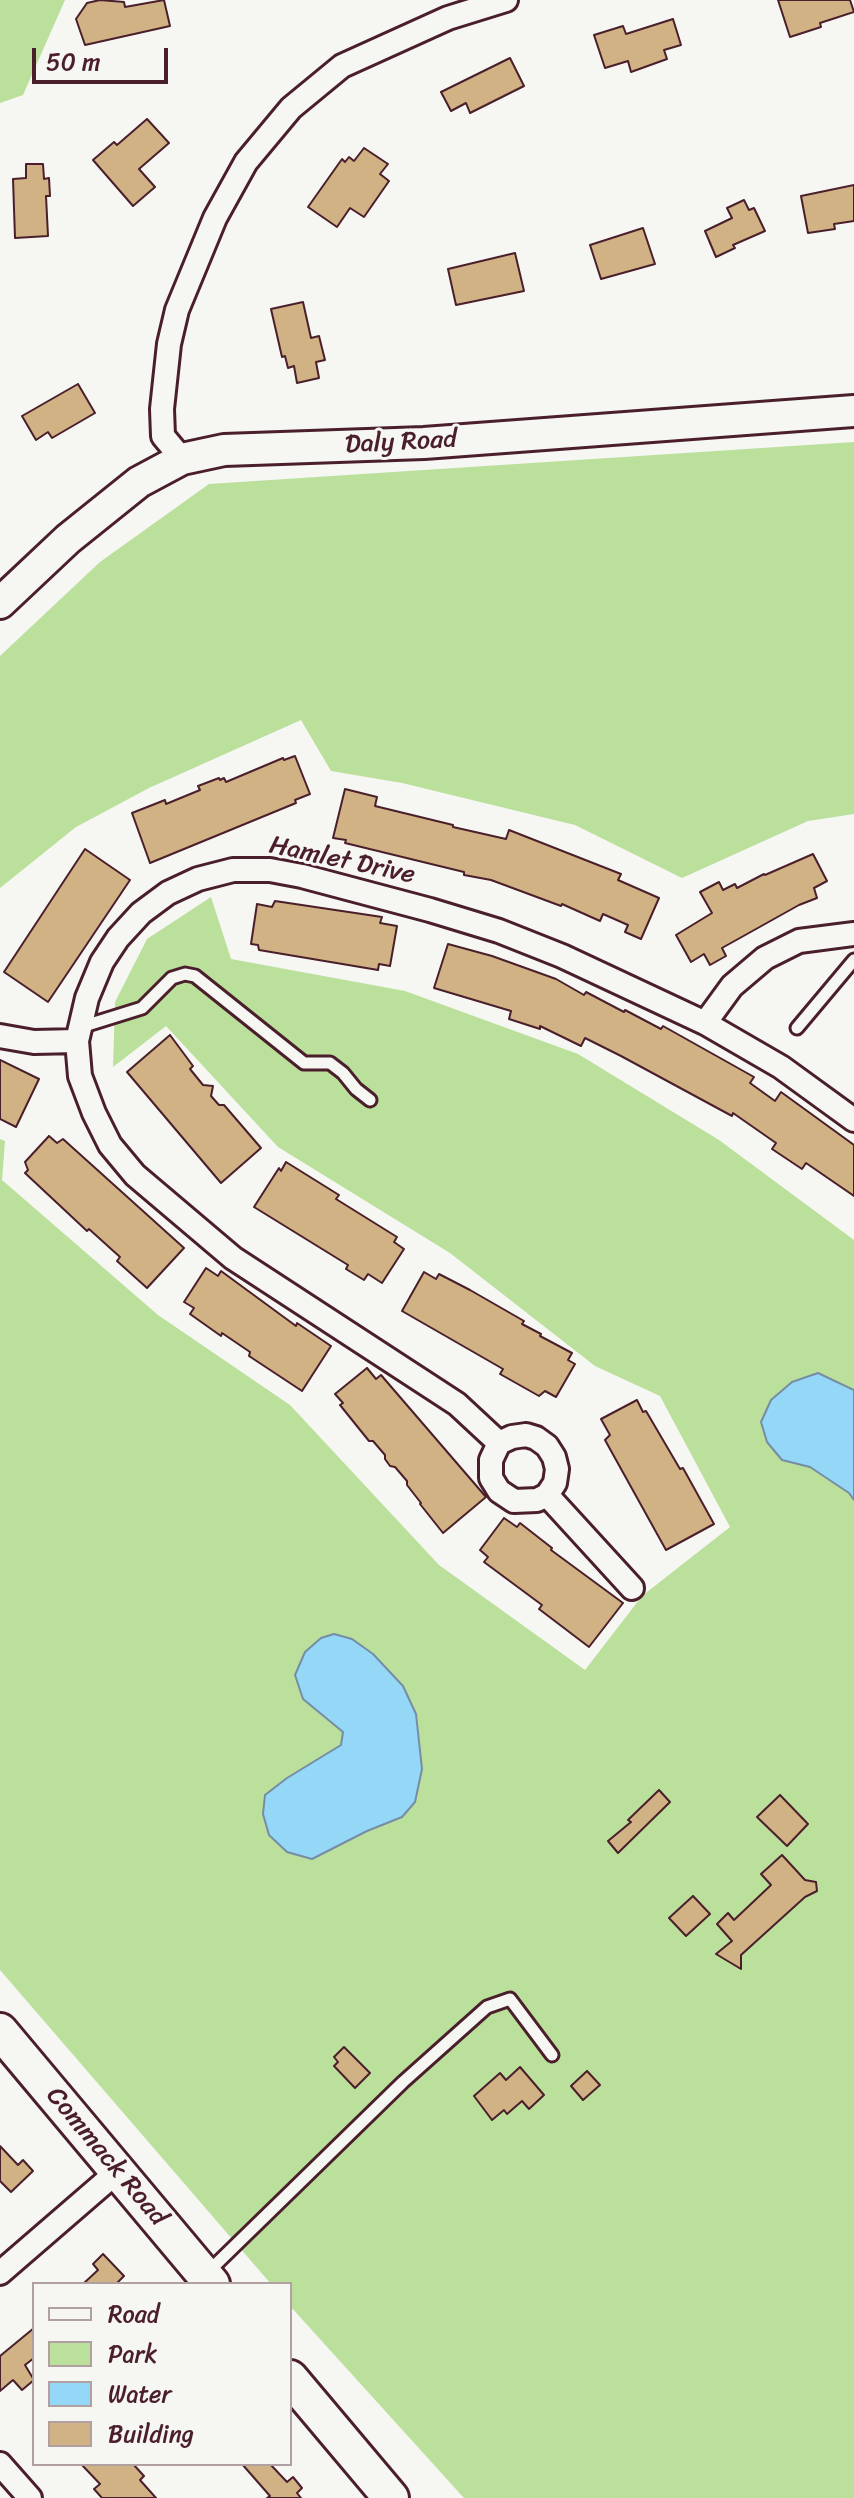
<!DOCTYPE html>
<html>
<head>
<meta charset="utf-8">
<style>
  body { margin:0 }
  #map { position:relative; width:854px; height:2498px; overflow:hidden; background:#f6f6f2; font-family:Sriracha,sans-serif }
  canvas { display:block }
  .legend { position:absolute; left:32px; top:2282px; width:260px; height:184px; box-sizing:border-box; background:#f6f6f2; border:2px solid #b1a0a2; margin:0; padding:10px 14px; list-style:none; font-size:24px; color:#4a1f2b }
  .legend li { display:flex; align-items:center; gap:16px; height:40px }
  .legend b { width:40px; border:2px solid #b1a0a2 }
  .scale { position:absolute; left:32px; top:48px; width:136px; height:36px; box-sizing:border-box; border:4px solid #4a1f2b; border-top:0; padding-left:10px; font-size:24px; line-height:28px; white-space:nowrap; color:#4a1f2b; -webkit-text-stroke:6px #f6f6f2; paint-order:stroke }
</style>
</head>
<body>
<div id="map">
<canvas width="854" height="2498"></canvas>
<ul class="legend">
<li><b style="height:10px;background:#f6f6f2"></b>Road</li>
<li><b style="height:22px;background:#bae09c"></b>Park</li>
<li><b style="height:22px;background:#94d7f6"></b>Water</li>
<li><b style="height:22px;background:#d0b284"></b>Building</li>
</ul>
<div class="scale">50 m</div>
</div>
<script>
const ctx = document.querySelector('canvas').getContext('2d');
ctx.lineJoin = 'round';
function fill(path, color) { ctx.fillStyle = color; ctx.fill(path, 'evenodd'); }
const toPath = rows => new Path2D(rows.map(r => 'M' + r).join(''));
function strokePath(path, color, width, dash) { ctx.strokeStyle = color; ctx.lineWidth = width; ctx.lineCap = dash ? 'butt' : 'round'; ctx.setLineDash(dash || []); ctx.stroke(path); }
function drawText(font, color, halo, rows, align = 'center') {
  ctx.font = font + ' Sriracha,sans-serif'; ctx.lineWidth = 6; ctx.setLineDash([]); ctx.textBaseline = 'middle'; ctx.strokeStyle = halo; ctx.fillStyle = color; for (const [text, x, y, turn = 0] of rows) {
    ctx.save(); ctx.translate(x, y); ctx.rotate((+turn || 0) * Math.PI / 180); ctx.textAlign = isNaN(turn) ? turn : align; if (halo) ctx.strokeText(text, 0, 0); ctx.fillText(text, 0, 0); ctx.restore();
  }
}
const green = toPath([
  [0,0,65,0,23,95,0,103],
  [854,442,854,814,808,821,682,878,575,825,402,783,331,771,301,720,149,788,76,827,0,888,0,656,100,562,209,484],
  [211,897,231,959,405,991,578,1054,719,1140,854,1240,854,2498,464,2498,290,2306,290,2284,271,2284,0,1970,0,1139,5,1141,2,1180,158,1315,290,1405,439,1565,585,1670,642,1596,730,1527,660,1396,595,1366,450,1253,278,1147,166,1026,113,1067,115,1002,147,939]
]);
const water = toPath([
  [818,1373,854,1390,854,1500,849,1493,810,1467,782,1460,767,1442,761,1422,771,1400,792,1382,818,1373],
  [334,1634,352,1639,373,1654,403,1686,416,1714,422,1769,415,1802,402,1817,367,1831,312,1859,287,1852,269,1835,263,1814,265,1795,287,1778,341,1745,343,1732,303,1699,295,1675,305,1652,321,1638,334,1634]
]);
const building = toPath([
  [100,0,124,2,125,7,164,0,170,26,85,45,76,19,87,3,100,0],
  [778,0,850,0,854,12,820,23,821,27,790,37,778,0],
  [673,19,681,45,664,50,667,59,631,72,628,61,605,68,594,35,623,26,626,34,673,19],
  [510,58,524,86,470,113,466,103,451,111,441,92,510,58],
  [147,119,169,143,139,169,155,187,133,206,93,160,114,142,117,145,147,119],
  [364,148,388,164,380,174,389,181,364,217,350,208,337,227,308,207,342,159,345,162,349,157,354,161,364,148],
  [26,164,43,164,44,179,49,178,50,196,46,196,48,236,15,238,13,179,26,178,26,164],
  [854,185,854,221,834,224,835,229,808,233,801,196,854,185],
  [744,200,749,210,754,208,765,231,733,245,735,248,716,257,705,231,732,218,727,208,744,200],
  [643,228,655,264,601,279,590,245,643,228],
  [515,253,524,291,456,305,448,269,515,253],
  [303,302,311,338,319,336,325,360,316,362,319,378,297,383,294,366,288,368,285,356,282,357,271,309,303,302],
  [78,384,95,413,52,438,48,432,36,440,22,416,78,384],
  [295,756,310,794,295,800,296,803,150,863,132,813,165,800,166,804,200,790,198,786,219,778,220,780,224,778,226,782,283,758,284,760,295,756],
  [345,789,377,797,375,806,453,825,453,827,506,839,509,830,621,874,618,880,659,898,641,939,625,932,628,925,603,914,600,921,562,904,561,906,491,880,464,875,464,872,345,843,346,840,333,838,345,789],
  [85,849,130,880,48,1002,4,972,85,849],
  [813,854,827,881,814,888,817,898,799,905,722,948,726,956,710,965,704,954,691,962,676,935,712,913,700,892,719,882,723,890,735,884,737,888,764,874,765,875,813,854],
  [275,901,382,917,380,923,397,926,390,966,379,964,378,970,259,950,258,945,251,944,257,904,272,907,275,901],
  [448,944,492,956,556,979,584,995,586,992,624,1012,625,1010,661,1029,663,1026,754,1077,750,1083,775,1101,781,1092,854,1145,854,1196,806,1163,802,1169,772,1149,776,1143,733,1113,732,1116,621,1056,585,1038,581,1046,540,1026,540,1029,509,1019,511,1011,434,988,448,944],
  [170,1035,193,1066,190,1069,203,1085,213,1086,211,1096,219,1105,224,1105,261,1148,221,1183,127,1072,170,1035],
  [0,1060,39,1079,16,1127,0,1119,0,1060],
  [49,1136,57,1143,63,1139,184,1248,147,1288,117,1261,120,1257,89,1229,87,1231,25,1173,28,1170,25,1162,49,1136],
  [286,1162,339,1195,336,1199,397,1237,394,1242,404,1249,382,1283,368,1274,364,1280,346,1269,348,1265,254,1207,279,1168,281,1171,286,1162],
  [206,1268,218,1276,221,1271,296,1326,297,1323,331,1346,302,1391,249,1356,250,1352,222,1333,221,1336,190,1314,194,1308,184,1302,206,1268],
  [424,1272,436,1279,439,1274,470,1290,524,1321,522,1324,541,1334,540,1336,572,1353,568,1360,575,1364,556,1397,545,1391,539,1396,500,1374,503,1369,402,1311,424,1272],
  [367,1368,376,1379,381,1375,486,1497,443,1533,420,1504,421,1503,407,1485,407,1481,395,1467,390,1466,385,1459,385,1455,373,1441,369,1441,340,1405,343,1403,335,1394,367,1368],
  [637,1400,643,1412,646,1411,680,1469,683,1468,714,1524,666,1550,605,1440,610,1435,601,1419,637,1400],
  [504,1518,517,1527,520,1523,552,1548,551,1550,623,1603,589,1647,539,1609,542,1605,484,1562,488,1557,480,1550,504,1518],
  [659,1790,670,1802,618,1853,608,1841,631,1822,628,1820,659,1790],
  [780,1795,808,1824,787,1846,757,1817,780,1795],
  [782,1855,805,1880,816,1882,817,1891,805,1897,741,1955,741,1969,716,1954,732,1941,717,1924,728,1913,734,1920,771,1885,761,1874,782,1855],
  [693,1896,710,1914,686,1936,669,1918,693,1896],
  [344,2047,370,2073,355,2088,334,2066,338,2062,334,2057,344,2047],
  [520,2067,544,2095,529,2109,522,2101,507,2114,504,2110,492,2120,474,2096,500,2073,506,2080,520,2067],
  [587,2071,600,2085,583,2100,571,2086,587,2071],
  [0,2146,18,2165,23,2160,33,2171,11,2192,0,2181,0,2146],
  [103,2254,124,2276,116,2284,83,2284,98,2270,93,2264,103,2254],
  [34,2328,34,2358,25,2365,34,2380,22,2390,13,2380,0,2391,0,2356,34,2328],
  [81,2464,133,2464,144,2476,140,2480,156,2498,102,2498,94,2489,100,2484,81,2464],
  [242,2464,270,2464,287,2482,293,2477,302,2488,297,2493,301,2498,267,2498,270,2496,242,2464]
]);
const service = toPath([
  [81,1027,142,1008,172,978,185,974,195,976,304,1063,330,1063,343,1073,356,1089,370,1100],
  [797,1028,854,960],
  [208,2272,403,2082,487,2007,510,1999,552,2055]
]);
const minor = toPath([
  [182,459,163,436,162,409,169,344,177,310,215,218,246,162,291,108,342,66,448,18,506,0],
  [705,1023,732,986,765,958,799,941,854,934],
  [0,1036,34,1042,77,1041],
  [526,1435,536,1438,547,1446,554,1457,557,1469,555,1483,547,1495,537,1500,514,1501,499,1491,491,1478,491,1460,499,1443,512,1437,526,1435],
  [499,1443,457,1404,233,1258,135,1175,110,1145,94,1113,80,1076,77,1041,87,998,102,962,118,938,141,913,168,893,198,879,233,870,270,870,302,876,430,910,499,931,562,956,705,1023,781,1067,854,1120],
  [547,1495,632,1588],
  [0,2273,118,2171],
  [0,2464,30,2498]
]);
const secondary = toPath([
  [0,603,68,539,139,482,182,459,224,450,424,443,854,411]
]);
const primary = toPath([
  [0,2031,212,2284],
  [290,2378,391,2498]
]);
const streetNames = [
  ["Daly Road",401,443,-3],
  ["Hamlet Drive",342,861,12],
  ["Commack Road",106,2157,50]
];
fill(green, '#bae09c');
fill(water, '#94d7f6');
strokePath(water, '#768da5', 2);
fill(building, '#d0b284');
strokePath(building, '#4a1f2b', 2);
strokePath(service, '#4a1f2b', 17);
strokePath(minor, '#4a1f2b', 28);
strokePath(secondary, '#4a1f2b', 36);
strokePath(primary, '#4a1f2b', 40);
strokePath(service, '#f6f6f2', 11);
strokePath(minor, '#f6f6f2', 22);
strokePath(secondary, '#f6f6f2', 30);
strokePath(primary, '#f6f6f2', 34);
drawText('26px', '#4a1f2b', '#f6f6f2', streetNames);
</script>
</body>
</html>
